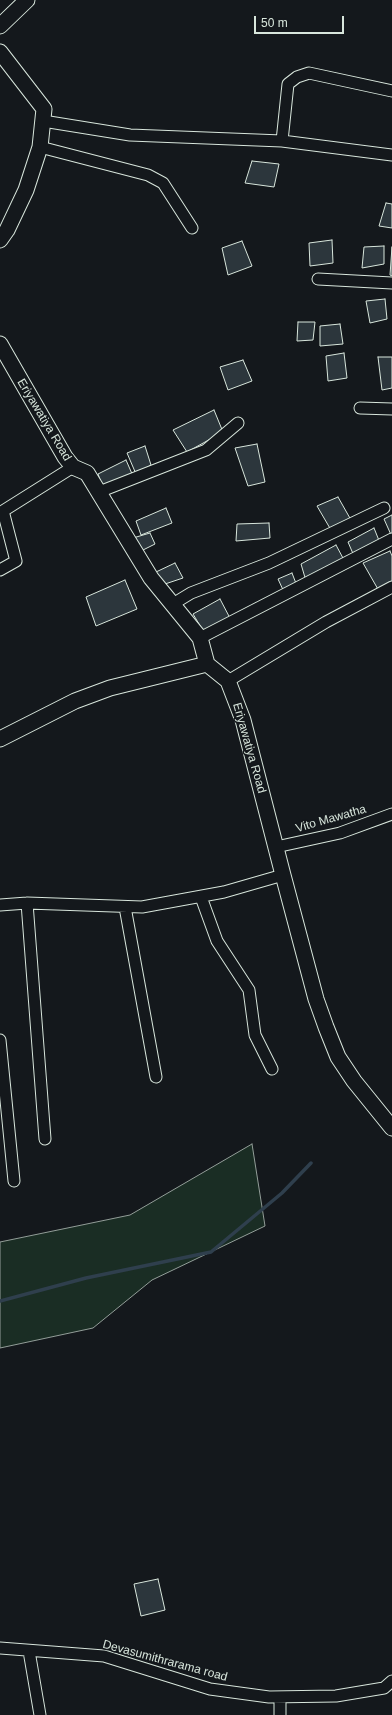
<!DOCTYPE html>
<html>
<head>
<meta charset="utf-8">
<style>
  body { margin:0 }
  #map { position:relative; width:392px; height:1715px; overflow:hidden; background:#14181c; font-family:Arial,sans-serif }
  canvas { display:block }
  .scale { position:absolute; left:254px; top:16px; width:90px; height:18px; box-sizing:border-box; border:2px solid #d8e6dc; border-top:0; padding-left:5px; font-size:12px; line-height:14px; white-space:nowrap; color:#d8e6dc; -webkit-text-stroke:3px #14181c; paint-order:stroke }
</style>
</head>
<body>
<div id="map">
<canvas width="392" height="1715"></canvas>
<div class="scale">50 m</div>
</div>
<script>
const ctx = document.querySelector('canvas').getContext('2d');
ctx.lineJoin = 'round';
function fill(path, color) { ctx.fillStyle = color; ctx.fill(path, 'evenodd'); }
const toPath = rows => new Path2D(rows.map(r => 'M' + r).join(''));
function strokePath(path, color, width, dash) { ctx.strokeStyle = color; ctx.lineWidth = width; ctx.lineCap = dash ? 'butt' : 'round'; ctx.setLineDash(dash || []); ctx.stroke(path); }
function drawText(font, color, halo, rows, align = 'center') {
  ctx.font = font + ' Arial,sans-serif'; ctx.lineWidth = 3; ctx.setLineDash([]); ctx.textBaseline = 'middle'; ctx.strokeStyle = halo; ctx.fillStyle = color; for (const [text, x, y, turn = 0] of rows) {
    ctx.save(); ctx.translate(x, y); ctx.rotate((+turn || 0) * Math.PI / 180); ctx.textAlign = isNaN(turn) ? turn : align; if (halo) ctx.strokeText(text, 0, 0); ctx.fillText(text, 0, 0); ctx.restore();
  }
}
const green = toPath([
  [252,1144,265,1226,152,1280,93,1328,0,1348,0,1242,130,1215,252,1144]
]);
const stream = toPath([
  [0,1301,86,1278,211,1252,282,1193,311,1163]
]);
const building = toPath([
  [252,161,279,164,274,187,245,183,252,161],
  [386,203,392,204,392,228,379,226,386,203],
  [332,240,333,263,310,266,309,243,332,240],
  [242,241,252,266,228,275,222,248,242,241],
  [384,246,384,264,362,268,364,247,384,246],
  [392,247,392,276,390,275,392,247],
  [385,299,387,319,370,323,366,301,385,299],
  [298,322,315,322,313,340,297,341,298,322],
  [340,324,343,344,320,346,320,326,340,324],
  [344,353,347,378,328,381,326,356,344,353],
  [378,357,392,357,392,388,382,390,378,357],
  [243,360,252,381,228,390,220,367,243,360],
  [214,410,223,432,187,452,173,430,214,410],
  [257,444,265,482,248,486,235,448,257,444],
  [145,446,151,465,136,474,127,453,145,446],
  [126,460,133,476,103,488,98,474,126,460],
  [338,497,351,520,331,530,317,506,338,497],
  [166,508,172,523,141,535,136,521,166,508],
  [392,515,392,537,384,519,392,515],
  [269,523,270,538,236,541,237,524,269,523],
  [374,528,380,543,354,556,348,542,374,528],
  [150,533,155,544,139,552,133,538,150,533],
  [336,545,344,560,306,581,301,564,336,545],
  [390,551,392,556,392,584,379,591,363,563,390,551],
  [175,563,183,578,162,585,156,572,175,563],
  [292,573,297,586,284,592,278,579,292,573],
  [125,580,137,609,96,626,86,597,125,580],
  [220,599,231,620,205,634,193,614,220,599],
  [158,1579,165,1610,141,1616,134,1584,158,1579]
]);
const street = toPath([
  [43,121,130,135,282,141,392,155],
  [282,141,288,84,297,77,309,73,392,91],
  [40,147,148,175,163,183,192,228],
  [318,279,392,283],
  [360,408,392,409],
  [99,492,206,450,238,423],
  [0,570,16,561,3,511,73,467],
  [173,604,191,593,269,563,384,508],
  [200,638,392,539],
  [228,681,326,622,392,587],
  [276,847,340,833,392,814],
  [201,897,217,941,249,990,255,1035,272,1069],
  [27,903,45,1139],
  [0,905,27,903,142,907,224,892,283,875],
  [125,907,156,1077],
  [0,1040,14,1181],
  [0,1648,104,1656,210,1689,269,1697,336,1696,384,1688,392,1681],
  [29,1651,40,1715],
  [280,1697,280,1715]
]);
const secondary = toPath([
  [0,26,27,0],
  [0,52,44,109,40,147,26,190,7,230,0,240],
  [0,344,65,457,73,467,87,473,151,578,200,638,207,664,228,681,243,720,283,875,316,999,326,1027,338,1057,354,1081,392,1128],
  [0,739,75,701,110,688,207,664]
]);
const streetNames = [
  ["Eriyawatiya Road",44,420,59],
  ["Eriyawatiya Road",249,748,74],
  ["Vito Mawatha",331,819,-16],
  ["Devasumithrarama road",165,1661,15]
];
fill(green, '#1a2d24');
strokePath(green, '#939e99', 1);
strokePath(stream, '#2f3f4d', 3.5);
fill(building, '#2c363c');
strokePath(building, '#d8e6dc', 1);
strokePath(street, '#d8e6dc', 13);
strokePath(secondary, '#d8e6dc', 17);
strokePath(street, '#14181c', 11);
strokePath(secondary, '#14181c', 15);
drawText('12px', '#d8e6dc', '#14181c', streetNames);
</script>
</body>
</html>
